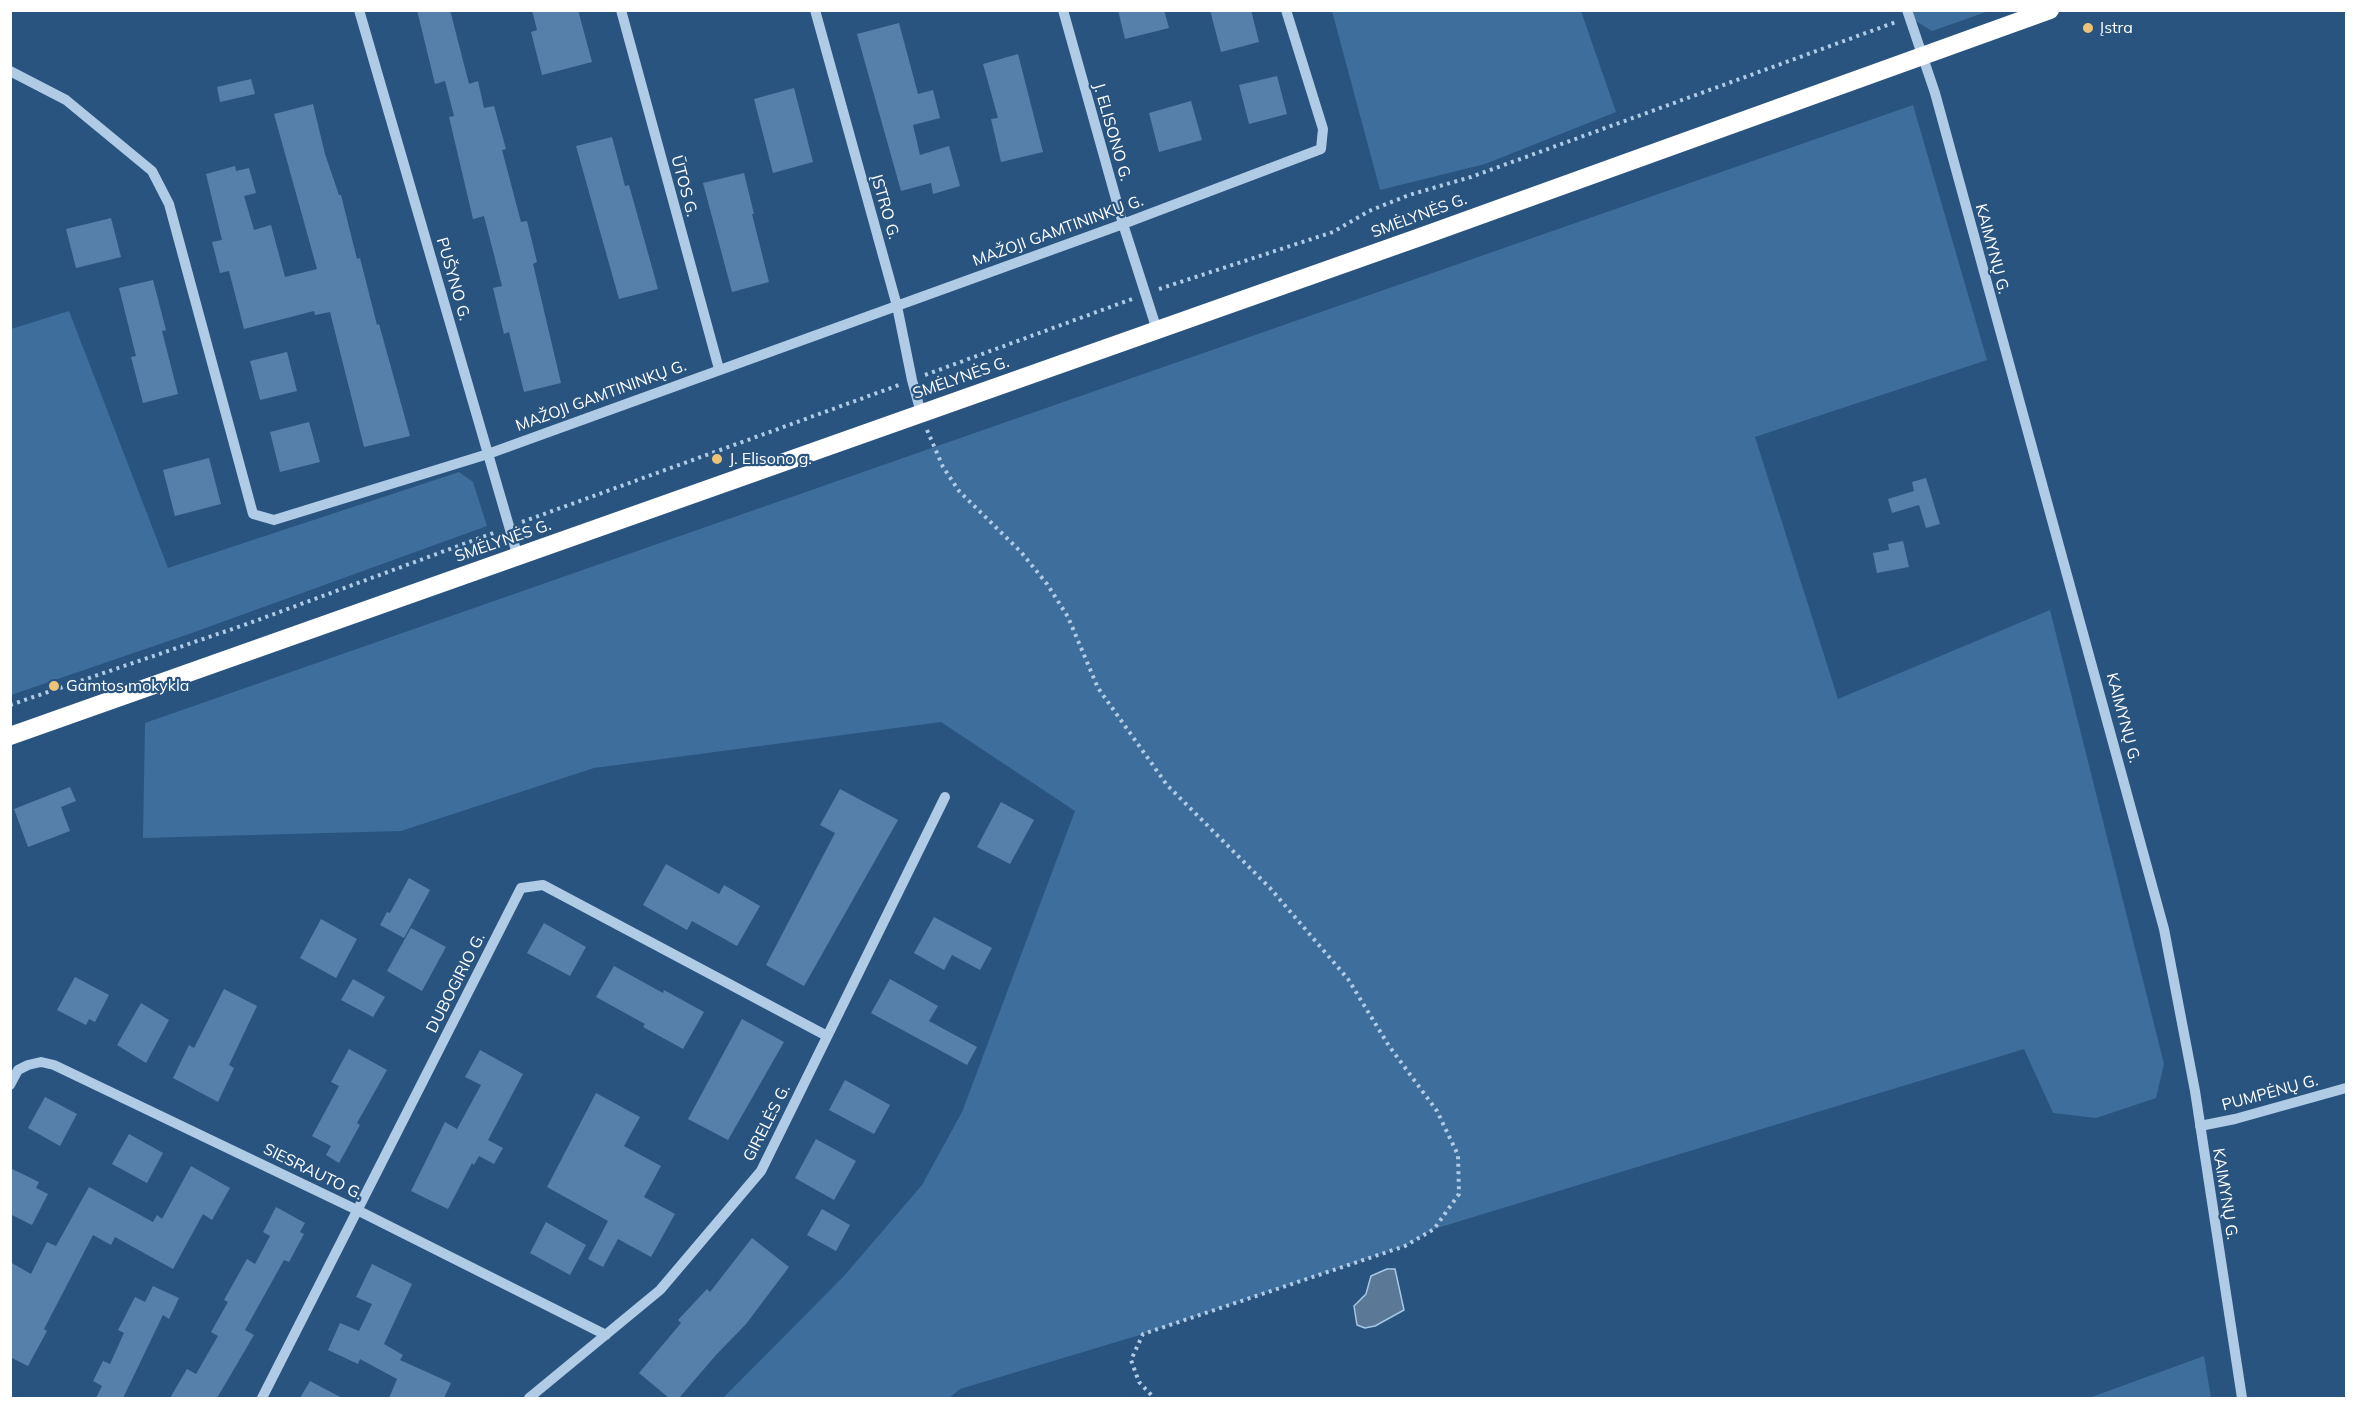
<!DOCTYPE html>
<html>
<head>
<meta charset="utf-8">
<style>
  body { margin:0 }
  #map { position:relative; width:2357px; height:1409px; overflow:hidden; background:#29547f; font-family:Mulish,sans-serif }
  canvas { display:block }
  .frame { position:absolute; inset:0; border:12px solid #fff; pointer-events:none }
</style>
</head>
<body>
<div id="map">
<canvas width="2357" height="1409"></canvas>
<div class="frame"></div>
</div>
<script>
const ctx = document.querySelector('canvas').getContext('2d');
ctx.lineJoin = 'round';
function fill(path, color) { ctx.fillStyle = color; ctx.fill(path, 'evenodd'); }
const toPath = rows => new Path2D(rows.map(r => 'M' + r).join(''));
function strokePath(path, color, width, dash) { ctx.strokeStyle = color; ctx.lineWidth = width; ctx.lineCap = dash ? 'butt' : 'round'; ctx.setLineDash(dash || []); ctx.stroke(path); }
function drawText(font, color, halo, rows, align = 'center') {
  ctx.font = font + ' Mulish,sans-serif'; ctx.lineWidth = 4.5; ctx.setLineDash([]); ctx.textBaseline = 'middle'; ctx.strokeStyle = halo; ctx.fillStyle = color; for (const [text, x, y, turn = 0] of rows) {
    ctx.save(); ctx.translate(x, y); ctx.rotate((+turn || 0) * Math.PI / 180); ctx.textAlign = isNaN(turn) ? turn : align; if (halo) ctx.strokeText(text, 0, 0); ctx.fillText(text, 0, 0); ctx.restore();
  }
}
const green = toPath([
  [1332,11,1581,11,1616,112,1485,164,1380,190],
  [1907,11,1989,11,1932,31,1909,17],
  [1913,105,1987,360,1755,437,1838,699,2050,610,2164,1064,2156,1098,2096,1118,2053,1113,2024,1049,1434,1229,1405,1246,1143,1334,960,1389,949,1398,723,1398,844,1276,922,1185,962,1112,1075,811,941,722,594,768,401,831,143,838,145,723],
  [69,311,168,568,459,472,473,482,487,526,189,634,11,695,11,329],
  [2204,1356,2211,1398,2089,1398]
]);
const water = toPath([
  [1387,1269,1395,1269,1404,1310,1375,1326,1365,1328,1357,1325,1354,1306,1366,1294,1371,1276,1387,1269]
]);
const building = toPath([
  [417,10,450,10,469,84,478,81,484,108,494,106,506,149,502,150,521,222,527,221,537,262,533,264,561,383,524,392,509,332,504,334,493,288,502,286,484,216,473,219,449,117,454,116,445,81,435,84],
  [532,10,578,10,592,62,542,75,531,32,537,30],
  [1118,10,1164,10,1169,28,1125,39],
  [1210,10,1251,10,1259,42,1221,52],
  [899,23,918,94,933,90,940,118,913,125,920,155,949,146,960,186,933,194,931,183,901,191,857,34],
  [1018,54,1043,152,1001,162,991,119,998,118,983,64],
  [1277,76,1287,114,1249,124,1239,85],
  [251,79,255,94,220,102,217,87],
  [794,88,813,162,773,173,754,99],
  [1191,101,1202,140,1159,152,1149,113],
  [313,104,325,154,339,195,341,195,357,259,360,258,377,325,379,324,410,436,364,447,330,312,315,315,314,311,244,329,229,271,220,273,212,242,222,240,206,174,235,166,236,171,249,168,256,193,244,196,254,230,271,225,285,277,317,269,274,114],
  [612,137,625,186,629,185,658,289,619,299,576,146],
  [744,173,754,214,752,214,769,282,732,292,703,183],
  [111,218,121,257,76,268,66,229],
  [153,280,166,330,162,331,178,394,143,403,131,357,136,356,119,288],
  [287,352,297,391,260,400,250,361],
  [309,422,320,462,280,472,270,432],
  [209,458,221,504,175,516,163,470],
  [1926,478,1940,524,1926,528,1919,505,1892,513,1888,499,1914,491,1912,482],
  [1903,541,1909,567,1877,573,1873,553,1889,550,1888,544],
  [70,787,76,801,61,807,70,831,28,847,14,809],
  [840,789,898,820,804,986,766,965,835,833,820,825],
  [1001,802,1034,820,1010,864,977,847],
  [666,864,719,894,724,885,760,906,737,946,692,921,687,930,643,905],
  [409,878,430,890,404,938,380,925,387,912,390,913],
  [934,917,992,948,980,970,952,955,944,970,914,953],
  [321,919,357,939,336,978,300,958],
  [544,923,586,947,570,976,527,953],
  [411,928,446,947,422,991,387,971],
  [614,966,663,993,664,990,704,1012,683,1049,643,1027,645,1024,596,997],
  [75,977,109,995,95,1022,89,1019,86,1025,57,1010],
  [353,979,385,997,373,1017,341,1000],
  [890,979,938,1006,929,1021,977,1047,967,1065,871,1013],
  [224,989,257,1006,229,1065,234,1068,218,1102,173,1078,189,1045,194,1048],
  [141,1003,169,1020,146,1063,117,1045],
  [742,1019,784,1042,728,1140,688,1119],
  [349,1049,387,1070,357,1123,360,1125,339,1163,326,1155,331,1146,312,1136,339,1086,331,1082],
  [480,1050,523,1074,488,1140,503,1148,494,1164,479,1156,474,1165,472,1163,448,1209,411,1191,445,1122,457,1129,481,1085,465,1077],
  [845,1080,890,1105,874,1134,829,1110],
  [596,1093,640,1117,624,1146,661,1166,644,1197,675,1214,651,1257,618,1239,603,1267,588,1259,608,1221,547,1187],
  [45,1097,77,1114,60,1146,28,1128],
  [129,1134,163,1153,147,1183,112,1164],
  [816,1139,856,1161,834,1200,795,1178],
  [191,1166,230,1188,212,1220,203,1214,173,1269,115,1237,111,1245,93,1235,44,1329,47,1331,28,1366,10,1357,10,1262,31,1274,47,1242,56,1246,89,1187,153,1222,157,1215,162,1219],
  [10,1168,39,1182,36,1188,48,1194,32,1225,10,1214],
  [276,1207,305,1223,300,1232,304,1234,289,1262,284,1260,245,1330,254,1335,217,1398,170,1398,187,1369,196,1374,218,1336,211,1332,228,1302,224,1300,247,1259,255,1264,270,1236,263,1232],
  [822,1209,850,1225,836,1251,807,1235],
  [546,1222,586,1245,570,1275,530,1253],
  [752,1238,789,1267,746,1324,716,1355,679,1398,669,1398,639,1373,681,1323,678,1320,707,1289,710,1292],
  [372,1264,412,1284,384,1344,403,1355,400,1360,451,1383,444,1398,389,1398,397,1379,360,1359,358,1364,328,1350,340,1323,359,1331,372,1304,356,1297],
  [153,1286,179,1298,169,1319,163,1315,123,1398,96,1398,102,1386,93,1381,103,1361,110,1364,124,1333,118,1330,135,1297,145,1302],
  [310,1381,342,1398,300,1398]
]);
const path = toPath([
  [1159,289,1333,232,1369,211,1409,195,1471,177,1896,22],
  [925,375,1132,299],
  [927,430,943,467,959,491,1021,552,1047,584,1068,617,1098,688,1167,785,1270,888,1348,979,1389,1046,1437,1111,1458,1155,1459,1194,1434,1229,1405,1246,1143,1334,1131,1360,1139,1382,1154,1398],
  [522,522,899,385],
  [10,705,247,624,496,532]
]);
const minor = toPath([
  [359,10,518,557],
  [621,10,719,369],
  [815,10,897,306,912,380,921,413],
  [1063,10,1123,224,1157,330],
  [1907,10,1935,93,2164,929,2195,1091,2242,1398],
  [10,71,66,100,152,171,169,204,253,514,274,520,488,454,1123,224,1321,149,1323,129,1286,10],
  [10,1085,18,1070,28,1065,41,1062,54,1065,357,1210,606,1335],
  [2200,1126,2235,1119,2346,1088],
  [262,1398,521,888,543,885,827,1036],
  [529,1398,660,1290,761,1171,945,797]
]);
const highway = toPath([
  [10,736,1420,237,2050,10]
]);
const markers = [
  [2088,28,6,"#ecc377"],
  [717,459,6,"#ecc377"],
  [54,686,6,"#ecc377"]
];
const poiNames = [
  ["Įstra",2100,28],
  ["J. Elisono g.",729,459],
  ["Gamtos mokykla",66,686]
];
const streetNames = [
  ["J. ELISONO G.",1112,132,74],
  ["ŪTOS G.",684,186,75],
  ["ĮSTRO G.",885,207,74],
  ["SMĖLYNĖS G.",1419,216,-20],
  ["MAŽOJI GAMTININKŲ G.",1058,231,-20],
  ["KAIMYNŲ G.",1992,249,75],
  ["PUŠYNO G.",453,279,74],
  ["SMĖLYNĖS G.",961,378,-19],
  ["MAŽOJI GAMTININKŲ G.",601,396,-20],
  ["SMĖLYNĖS G.",503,541,-19],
  ["KAIMYNŲ G.",2123,718,75],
  ["DUBOGIRIO G.",456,983,-63],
  ["PUMPĖNŲ G.",2270,1093,-15],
  ["GIRELĖS G.",767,1123,-63],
  ["SIESRAUTO G.",313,1172,26],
  ["KAIMYNŲ G.",2225,1194,81]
];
fill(green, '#3e6e9c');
fill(water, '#5b7997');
strokePath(water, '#a5c7e5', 1.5);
fill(building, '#5680a9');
strokePath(path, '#b0cbe5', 4, [3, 4.5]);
strokePath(minor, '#b0cbe5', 10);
strokePath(highway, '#fff', 18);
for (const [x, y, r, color] of markers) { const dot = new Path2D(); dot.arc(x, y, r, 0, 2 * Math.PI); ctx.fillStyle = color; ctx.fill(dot); strokePath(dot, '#29547f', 2); }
drawText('16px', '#fff', '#29547f', poiNames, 'left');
drawText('16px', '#fff', '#29547f', streetNames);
</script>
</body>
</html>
